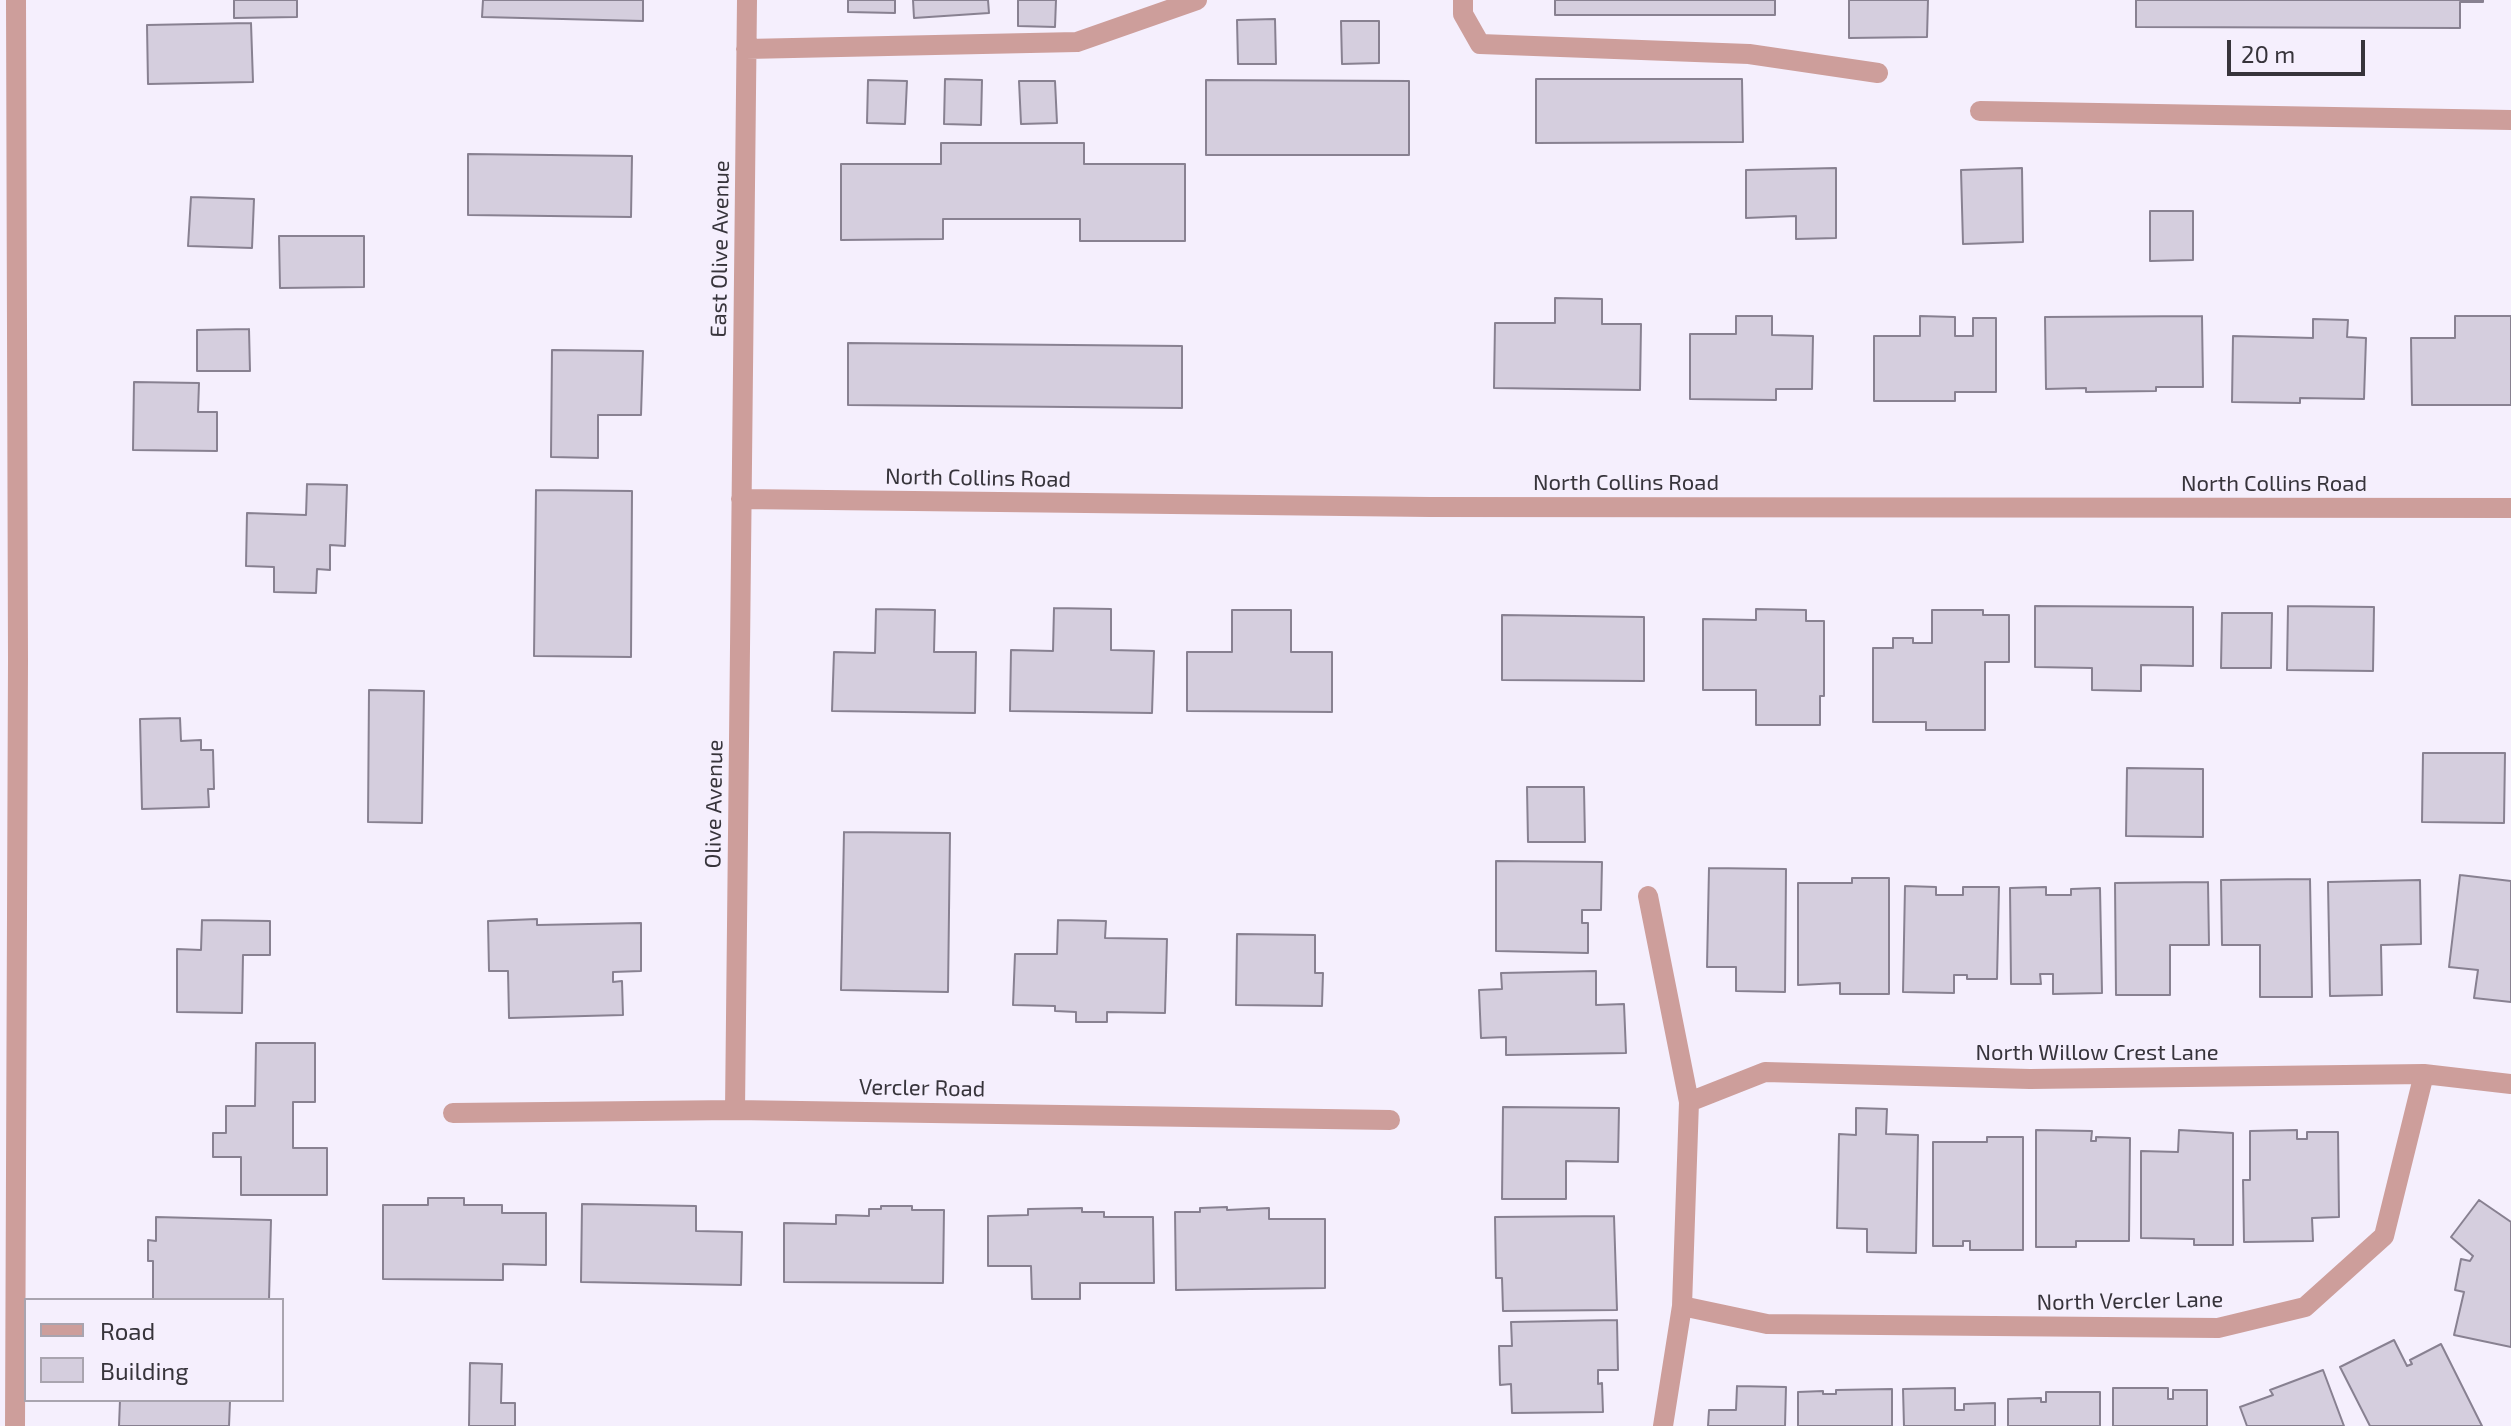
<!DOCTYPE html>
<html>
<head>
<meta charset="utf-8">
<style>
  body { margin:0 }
  #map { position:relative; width:2511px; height:1426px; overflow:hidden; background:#f5effd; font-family:"Exo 2",sans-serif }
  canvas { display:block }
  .legend { position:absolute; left:24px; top:1298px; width:260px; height:104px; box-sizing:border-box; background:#f5effd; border:2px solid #a9a4af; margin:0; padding:10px 14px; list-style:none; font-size:24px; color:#37343b }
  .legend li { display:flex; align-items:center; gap:16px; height:40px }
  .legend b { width:40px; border:2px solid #a9a4af }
  .scale { position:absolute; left:2227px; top:40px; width:138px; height:36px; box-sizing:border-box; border:4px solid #37343b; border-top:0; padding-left:10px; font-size:24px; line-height:28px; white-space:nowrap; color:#37343b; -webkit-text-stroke:6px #f5effd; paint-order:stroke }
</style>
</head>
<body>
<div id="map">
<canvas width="2511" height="1426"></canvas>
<ul class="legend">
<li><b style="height:10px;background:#cd9e9b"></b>Road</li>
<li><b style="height:22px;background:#d5cede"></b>Building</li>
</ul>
<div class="scale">20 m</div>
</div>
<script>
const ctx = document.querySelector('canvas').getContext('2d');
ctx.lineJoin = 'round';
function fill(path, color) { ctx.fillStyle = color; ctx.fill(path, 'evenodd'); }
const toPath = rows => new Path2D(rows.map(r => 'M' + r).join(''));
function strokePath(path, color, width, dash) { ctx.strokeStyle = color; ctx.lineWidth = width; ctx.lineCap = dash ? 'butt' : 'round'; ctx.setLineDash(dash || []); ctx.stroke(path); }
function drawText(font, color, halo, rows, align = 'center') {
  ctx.font = font + ' "Exo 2",sans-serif'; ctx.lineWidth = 7; ctx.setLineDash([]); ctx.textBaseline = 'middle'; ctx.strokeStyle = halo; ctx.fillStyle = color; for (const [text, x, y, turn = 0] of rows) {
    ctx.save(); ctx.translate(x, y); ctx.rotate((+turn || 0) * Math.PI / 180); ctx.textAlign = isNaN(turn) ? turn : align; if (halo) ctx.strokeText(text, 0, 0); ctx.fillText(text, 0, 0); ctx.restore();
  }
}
const building = toPath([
  [234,0,297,0,297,17,234,18,234,0],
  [483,0,643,0,643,21,482,17,483,0],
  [848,0,895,0,895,13,848,12,848,0],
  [913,0,988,0,989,13,914,18,913,0],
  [1018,0,1056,0,1055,27,1018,26,1018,0],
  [1555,0,1775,0,1775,15,1555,15,1555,0],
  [1849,0,1928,0,1927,37,1849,38,1849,0],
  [2136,0,2483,0,2483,2,2460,2,2460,28,2136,27,2136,0],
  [1275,19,1276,64,1238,64,1237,20,1275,19],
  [1341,21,1379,21,1379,63,1342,64,1341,21],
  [251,23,253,82,148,84,147,25,251,23],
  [945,79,982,80,981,125,944,124,945,79],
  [1536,79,1742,79,1743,142,1536,143,1536,79],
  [868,80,907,81,905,124,867,123,868,80],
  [1206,80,1409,81,1409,155,1206,155,1206,80],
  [1019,81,1055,81,1057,123,1021,124,1019,81],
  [941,143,1084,143,1084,164,1185,164,1185,241,1080,241,1080,219,943,219,943,239,841,240,841,164,941,164,941,143],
  [468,154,632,156,631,217,468,215,468,154],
  [1836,168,1836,238,1796,239,1796,216,1746,218,1746,170,1836,168],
  [2022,168,2023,242,1963,244,1961,170,2022,168],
  [191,197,254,199,252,248,188,246,191,197],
  [2150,211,2193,211,2193,260,2150,261,2150,211],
  [279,236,364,236,364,287,280,288,279,236],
  [1555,298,1602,299,1602,324,1641,324,1640,390,1494,388,1495,323,1555,323,1555,298],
  [1736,316,1772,316,1772,335,1813,336,1812,389,1776,389,1776,400,1690,399,1690,334,1736,334,1736,316],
  [1920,316,1955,317,1955,336,1973,336,1973,318,1996,318,1996,392,1955,392,1955,401,1874,401,1874,336,1920,336,1920,316],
  [2202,316,2203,387,2156,387,2156,391,2086,392,2086,388,2046,389,2045,317,2202,316],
  [2455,316,2511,316,2511,405,2412,405,2411,338,2455,338,2455,316],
  [2313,319,2348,320,2347,337,2366,338,2364,399,2300,398,2300,403,2232,402,2233,336,2313,338,2313,319],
  [249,329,250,371,197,371,197,330,249,329],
  [848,343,1182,346,1182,408,848,405,848,343],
  [552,350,643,351,641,415,598,415,598,458,551,457,552,350],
  [134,382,199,383,198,412,217,412,217,451,133,450,134,382],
  [307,484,347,485,345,546,330,545,330,570,317,569,316,593,274,592,274,567,246,566,247,513,306,515,307,484],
  [536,490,632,491,631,657,534,656,536,490],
  [2035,606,2193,607,2193,666,2141,665,2141,691,2092,690,2092,668,2035,667,2035,606],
  [2288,606,2374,607,2373,671,2287,670,2288,606],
  [1054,608,1111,609,1111,650,1154,651,1152,713,1010,711,1011,650,1053,651,1054,608],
  [876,609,935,610,934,652,976,652,975,713,832,711,834,652,875,653,876,609],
  [1756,609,1806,610,1806,621,1824,621,1824,696,1820,696,1820,725,1756,725,1756,690,1703,690,1703,619,1756,620,1756,609],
  [1232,610,1291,610,1291,652,1332,652,1332,712,1187,711,1187,652,1232,652,1232,610],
  [1932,610,1983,610,1983,615,2009,615,2009,662,1985,662,1985,730,1926,730,1926,722,1873,722,1873,648,1893,648,1893,638,1913,638,1913,643,1932,643,1932,610],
  [2222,613,2272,613,2271,668,2221,668,2222,613],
  [1502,615,1644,617,1644,681,1502,680,1502,615],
  [369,690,424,691,422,823,368,822,369,690],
  [180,718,181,741,201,740,201,750,213,750,214,789,208,789,209,807,142,809,140,719,180,718],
  [2423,753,2505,753,2504,823,2422,822,2423,753],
  [2127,768,2203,769,2203,837,2126,836,2127,768],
  [1527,787,1584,787,1585,842,1528,842,1527,787],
  [844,832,950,833,948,992,841,990,844,832],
  [1496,861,1602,862,1601,910,1582,910,1582,923,1588,923,1588,953,1496,951,1496,861],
  [1709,868,1786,869,1785,992,1736,991,1736,967,1707,967,1709,868],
  [2460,875,2511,881,2511,1002,2474,998,2478,970,2449,967,2460,875],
  [1852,878,1889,878,1889,994,1840,994,1840,983,1798,985,1798,883,1852,883,1852,878],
  [2310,879,2312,997,2260,997,2260,945,2222,945,2221,880,2310,879],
  [2420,880,2421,944,2381,945,2382,995,2330,996,2328,882,2420,880],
  [2208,882,2209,945,2170,945,2170,995,2116,995,2115,883,2208,882],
  [1905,886,1936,887,1936,895,1963,895,1963,887,1999,887,1997,979,1967,979,1967,975,1954,975,1954,993,1903,992,1905,886],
  [2046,887,2046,895,2071,895,2071,889,2100,888,2102,993,2053,994,2053,974,2040,974,2041,984,2011,984,2010,888,2046,887],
  [537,919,537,925,641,923,641,971,613,972,613,982,622,981,623,1015,509,1018,508,971,489,971,488,921,537,919],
  [202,920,270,921,270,955,243,955,242,1013,177,1012,177,949,201,950,202,920],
  [1058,920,1106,921,1105,938,1167,939,1165,1013,1107,1012,1107,1022,1076,1022,1076,1012,1055,1011,1055,1006,1013,1005,1015,954,1057,954,1058,920],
  [1237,934,1315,935,1315,973,1323,973,1322,1006,1236,1005,1237,934],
  [1596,971,1596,1005,1624,1004,1626,1053,1506,1055,1506,1037,1481,1038,1479,990,1502,989,1501,973,1596,971],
  [256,1043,315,1043,315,1102,293,1102,293,1148,327,1148,327,1195,241,1195,241,1157,213,1157,213,1133,226,1133,226,1106,255,1106,256,1043],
  [1503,1107,1619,1108,1618,1162,1566,1161,1566,1199,1502,1199,1503,1107],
  [1856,1108,1887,1109,1886,1134,1918,1135,1916,1253,1867,1252,1867,1229,1837,1228,1839,1134,1856,1135,1856,1108],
  [2036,1130,2092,1131,2091,1141,2096,1141,2096,1137,2130,1138,2129,1241,2076,1241,2076,1247,2036,1247,2036,1130],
  [2179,1130,2233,1133,2233,1245,2194,1245,2194,1239,2141,1238,2141,1151,2178,1152,2179,1130],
  [2297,1130,2297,1139,2307,1139,2307,1132,2338,1132,2339,1217,2312,1218,2313,1241,2244,1242,2243,1180,2250,1180,2250,1131,2297,1130],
  [1987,1137,2023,1137,2023,1250,1970,1250,1970,1241,1963,1241,1963,1246,1933,1246,1933,1142,1987,1142,1987,1137],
  [428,1198,464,1198,464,1205,502,1205,502,1213,546,1213,546,1265,503,1264,503,1280,383,1279,383,1205,428,1205,428,1198],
  [2479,1200,2511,1222,2511,1347,2454,1335,2464,1292,2455,1290,2461,1259,2470,1261,2473,1256,2451,1237,2479,1200],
  [582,1204,696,1206,696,1231,742,1232,741,1285,581,1282,582,1204],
  [881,1206,912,1206,912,1210,944,1210,943,1283,784,1282,784,1223,836,1224,836,1215,869,1216,869,1209,881,1209,881,1206],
  [1227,1207,1227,1210,1269,1208,1269,1219,1325,1219,1325,1288,1176,1290,1175,1212,1200,1212,1200,1208,1227,1207],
  [1082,1208,1082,1212,1104,1212,1104,1217,1153,1217,1154,1283,1080,1283,1080,1299,1032,1299,1031,1266,988,1266,988,1216,1028,1215,1028,1209,1082,1208],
  [1614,1216,1617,1310,1503,1311,1502,1278,1496,1278,1495,1217,1614,1216],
  [156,1217,271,1220,269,1300,153,1300,153,1261,148,1261,148,1240,156,1241,156,1217],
  [1617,1320,1618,1370,1598,1370,1598,1384,1602,1383,1603,1412,1512,1413,1511,1384,1500,1385,1499,1346,1512,1346,1511,1322,1617,1320],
  [2394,1340,2407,1366,2412,1364,2410,1360,2441,1344,2482,1426,2370,1426,2340,1367,2394,1340],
  [470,1363,502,1364,501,1403,515,1403,515,1426,469,1426,470,1363],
  [2323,1370,2344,1426,2247,1426,2240,1407,2273,1395,2270,1390,2323,1370],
  [1737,1386,1786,1387,1785,1426,1708,1426,1709,1410,1736,1410,1737,1386],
  [1955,1388,1955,1410,1964,1410,1964,1404,1995,1403,1995,1426,1904,1426,1903,1389,1955,1388],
  [2113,1388,2168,1388,2168,1399,2173,1399,2173,1390,2207,1390,2207,1426,2113,1426,2113,1388],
  [1892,1389,1892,1426,1798,1426,1798,1392,1823,1391,1823,1394,1836,1394,1836,1390,1892,1389],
  [2046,1392,2100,1392,2100,1426,2008,1426,2008,1399,2041,1398,2041,1402,2046,1402,2046,1392],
  [120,1400,230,1401,229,1426,119,1426,120,1400]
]);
const minor = toPath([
  [1463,0,1463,14,1480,44,1749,54,1878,73],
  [746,49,1077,42,1197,0],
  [1980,111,2511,120],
  [741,499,1430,507,2511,508],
  [1648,896,1689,1102,1682,1306,1663,1426],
  [1689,1102,1765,1072,2030,1079,2424,1074,2511,1084],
  [735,1110,747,0],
  [453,1113,735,1110,1390,1120],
  [1682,1306,1767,1324,2218,1328,2305,1307,2384,1236,2424,1074],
  [15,1426,18,660,16,0]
]);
const streetNames = [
  ["East Olive Avenue",720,249,-89],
  ["North Collins Road",978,478,1],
  ["North Collins Road",1626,483],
  ["North Collins Road",2274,484],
  ["Olive Avenue",714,804,-89],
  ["North Willow Crest Lane",2097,1053],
  ["Vercler Road",922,1088,1],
  ["North Vercler Lane",2130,1301,-1]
];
fill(building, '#d5cede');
strokePath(building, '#888191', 2);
strokePath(minor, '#cd9e9b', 20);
drawText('22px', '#37343b', '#f5effd', streetNames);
</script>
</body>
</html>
